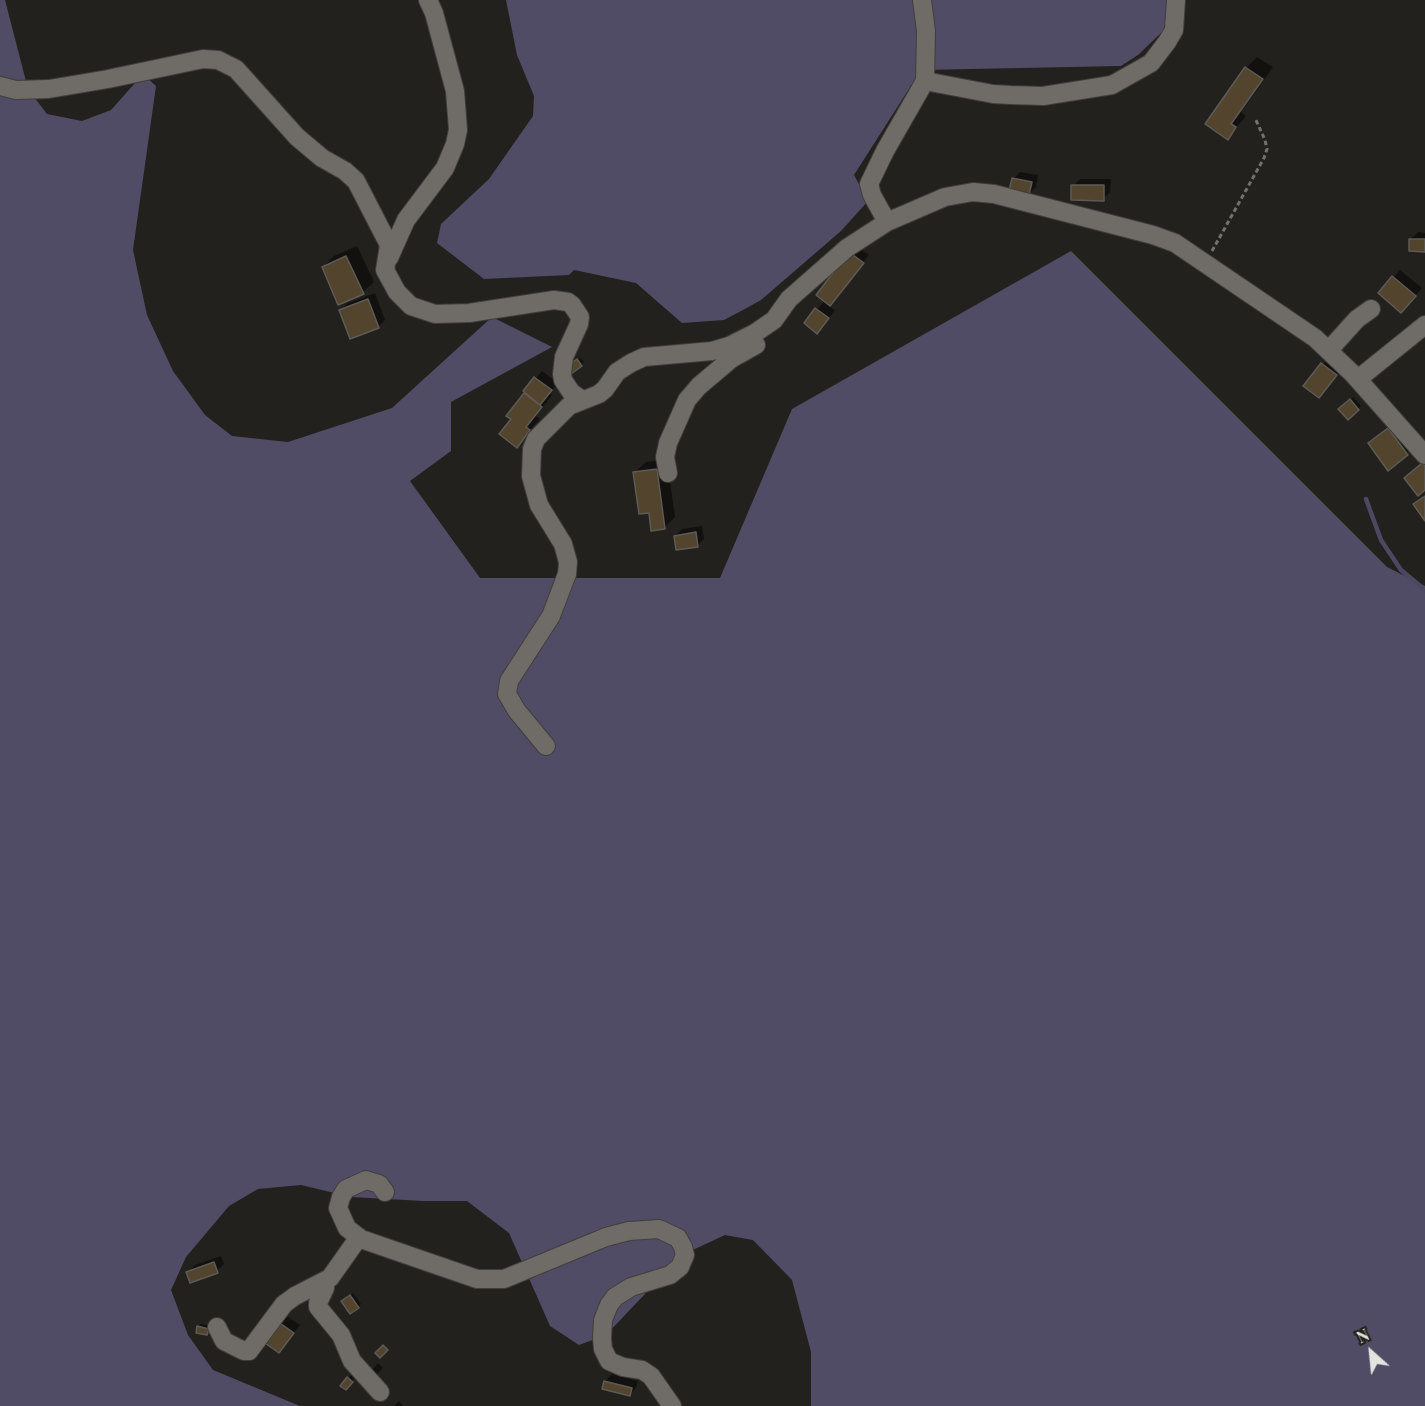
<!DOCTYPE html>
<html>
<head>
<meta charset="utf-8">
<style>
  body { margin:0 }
  #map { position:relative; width:1425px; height:1406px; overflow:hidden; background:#23211d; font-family:"Playfair Display",serif }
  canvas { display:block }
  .north { position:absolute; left:1341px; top:1322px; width:60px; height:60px; -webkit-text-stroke:4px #23211d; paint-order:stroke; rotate:333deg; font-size:16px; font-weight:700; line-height:24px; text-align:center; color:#e4e3e0 }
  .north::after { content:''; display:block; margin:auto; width:21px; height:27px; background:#e4e3e0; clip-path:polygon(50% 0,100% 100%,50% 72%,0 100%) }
</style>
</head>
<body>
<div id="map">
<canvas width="1425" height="1406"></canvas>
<div class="north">N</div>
</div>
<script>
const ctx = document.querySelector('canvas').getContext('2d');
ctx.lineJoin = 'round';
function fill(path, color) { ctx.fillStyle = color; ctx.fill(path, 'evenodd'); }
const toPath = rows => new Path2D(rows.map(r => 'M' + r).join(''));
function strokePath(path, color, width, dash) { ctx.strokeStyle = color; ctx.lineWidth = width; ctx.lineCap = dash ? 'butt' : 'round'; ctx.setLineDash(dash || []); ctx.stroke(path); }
const forest = toPath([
  [0,0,5,0,28,89,47,114,82,121,111,110,143,74,156,86,133,250,147,315,173,371,205,415,232,436,288,442,392,408,492,317,552,347,451,402,451,451,410,481,480,578,720,578,792,409,1071,251,1387,567,1425,586,1425,1406,811,1406,811,1352,792,1280,753,1240,725,1235,682,1255,606,1335,579,1345,550,1326,509,1233,467,1201,423,1201,351,1197,301,1185,258,1189,229,1206,186,1257,171,1290,188,1335,213,1370,300,1406,0,1406],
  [506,0,1173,0,1171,14,1162,32,1138,55,1121,66,921,70,854,175,868,201,841,231,761,300,743,310,724,320,682,323,636,283,574,270,569,275,484,279,437,243,441,224,489,179,533,116,534,96,517,55]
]);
const shadow = toPath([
  [1257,57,1273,67,1241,112,1246,116,1227,138,1207,124,1247,67],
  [1020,172,1038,175,1036,187,1029,194,1013,179],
  [1080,179,1111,179,1110,192,1103,199,1073,186],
  [1418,232,1425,233,1425,250,1411,239],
  [357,246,374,282,363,292,323,267,334,256],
  [857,246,869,255,828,306,835,310,824,325,806,323,825,300],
  [1400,270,1422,288,1408,304,1380,293],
  [375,293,385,320,378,327,341,310,348,303],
  [1329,357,1343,367,1319,396,1305,386],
  [580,358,584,362,581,365,571,365],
  [542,371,558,383,549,393,552,395,536,416,540,419,516,446,513,419,508,415,527,392,525,391],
  [1353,397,1361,406,1348,418,1340,409],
  [1396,422,1414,447,1388,468,1370,443],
  [667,459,675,517,664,528,650,511,635,472,646,462],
  [702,526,704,539,697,546,675,536,682,529],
  [221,1256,224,1264,217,1271,188,1272,195,1265],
  [353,1293,361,1304,358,1307,345,1298],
  [285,1315,300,1325,279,1351,264,1341],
  [201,1324,211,1326,207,1333,198,1327],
  [378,1363,383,1368,376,1375,372,1370],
  [612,1374,638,1381,636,1388,629,1395,604,1388,605,1381],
  [351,1375,355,1378,346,1388,342,1385],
  [399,1401,403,1406,394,1406]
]);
const stream = toPath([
  [1366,499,1381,540,1401,570,1425,590]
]);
const building = toPath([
  [1245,67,1263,79,1231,124,1236,127,1228,140,1205,124,1245,67],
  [1012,178,1032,182,1029,195,1009,191,1012,178],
  [1071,185,1104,185,1104,201,1071,200,1071,185],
  [1409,239,1425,239,1425,252,1409,251,1409,239],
  [849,252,864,263,830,306,816,295,849,252],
  [346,256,364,294,338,305,322,267,346,256],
  [1392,276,1416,296,1401,313,1378,293,1392,276],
  [368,299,379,328,350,339,339,310,368,299],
  [815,308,829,318,817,334,804,323,815,308],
  [577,359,582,366,571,374,566,367,577,359],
  [1321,363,1337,375,1319,398,1303,386,1321,363],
  [534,377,552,390,540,405,523,391,534,377],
  [524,393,542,407,526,427,530,430,517,448,499,434,511,419,506,416,524,393],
  [1350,399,1359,410,1348,420,1338,409,1350,399],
  [1388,428,1408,455,1388,471,1368,443,1388,428],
  [1422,463,1425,466,1425,490,1418,496,1404,478,1422,463],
  [657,469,665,529,651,531,649,513,639,514,633,472,657,469],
  [1425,496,1425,521,1413,504,1425,496],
  [696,532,698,547,676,550,674,536,696,532],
  [214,1262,218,1273,190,1283,186,1272,214,1262],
  [350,1295,359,1308,350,1314,341,1301,350,1295],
  [277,1321,294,1333,279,1353,262,1341,277,1321],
  [197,1326,209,1329,207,1335,196,1333,197,1326],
  [383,1345,388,1350,380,1358,375,1353,383,1345],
  [347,1377,353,1382,346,1390,340,1386,347,1377],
  [604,1381,632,1388,630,1396,602,1389,604,1381]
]);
const path = toPath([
  [1212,251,1264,158,1267,149,1265,140,1255,118]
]);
const minor = toPath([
  [925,81,993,94,1011,95,1043,96,1112,85,1151,63,1167,42,1174,30,1176,0],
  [0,86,16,90,49,89,108,79,203,59,218,60,236,69,297,137,322,158,345,171,356,181,389,245,385,270,397,292,411,306,435,314,469,313,554,300,568,302,572,305,580,317,579,324,564,357,562,374,563,380,571,392,582,400],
  [887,222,872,195,869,184,885,151,925,81,926,31,922,0],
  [389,258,406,220,445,168,455,144,458,130,455,91,434,13,428,0],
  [1329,350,1357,319,1371,309],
  [1358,379,1425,325],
  [668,473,665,457,668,443,687,400,699,386,731,359,756,345],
  [546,746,517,711,507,694,509,681,551,616,567,574,568,562,563,544,539,505,531,476,532,449,536,439,569,406,599,394,605,389,617,372,631,363,644,357,712,351,729,346,755,333,774,320,789,299,847,248,887,222,945,197,973,192,994,194,1153,235,1175,243,1315,338,1353,374,1425,455],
  [385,1192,379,1184,366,1180,346,1189,341,1197,338,1208,347,1228,361,1239,477,1279,504,1279,606,1237,629,1231,659,1229,678,1238,683,1247,685,1255,680,1267,670,1275,631,1287,615,1297,609,1305,603,1320,602,1338,603,1349,609,1361,623,1367,642,1370,651,1376,672,1406],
  [325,1281,325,1288,318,1303,318,1307,341,1335,352,1361,380,1392],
  [217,1327,224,1341,244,1351,249,1351,284,1304,295,1296,330,1278,359,1237]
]);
fill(forest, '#504c65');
fill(shadow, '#0007');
strokePath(stream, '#4c4861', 4.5);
fill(building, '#52442d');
strokePath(building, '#5e5b57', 1.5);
strokePath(minor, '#403e3b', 20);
strokePath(path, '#73716e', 3, [4.5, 3]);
strokePath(minor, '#6f6c67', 18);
</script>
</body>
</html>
